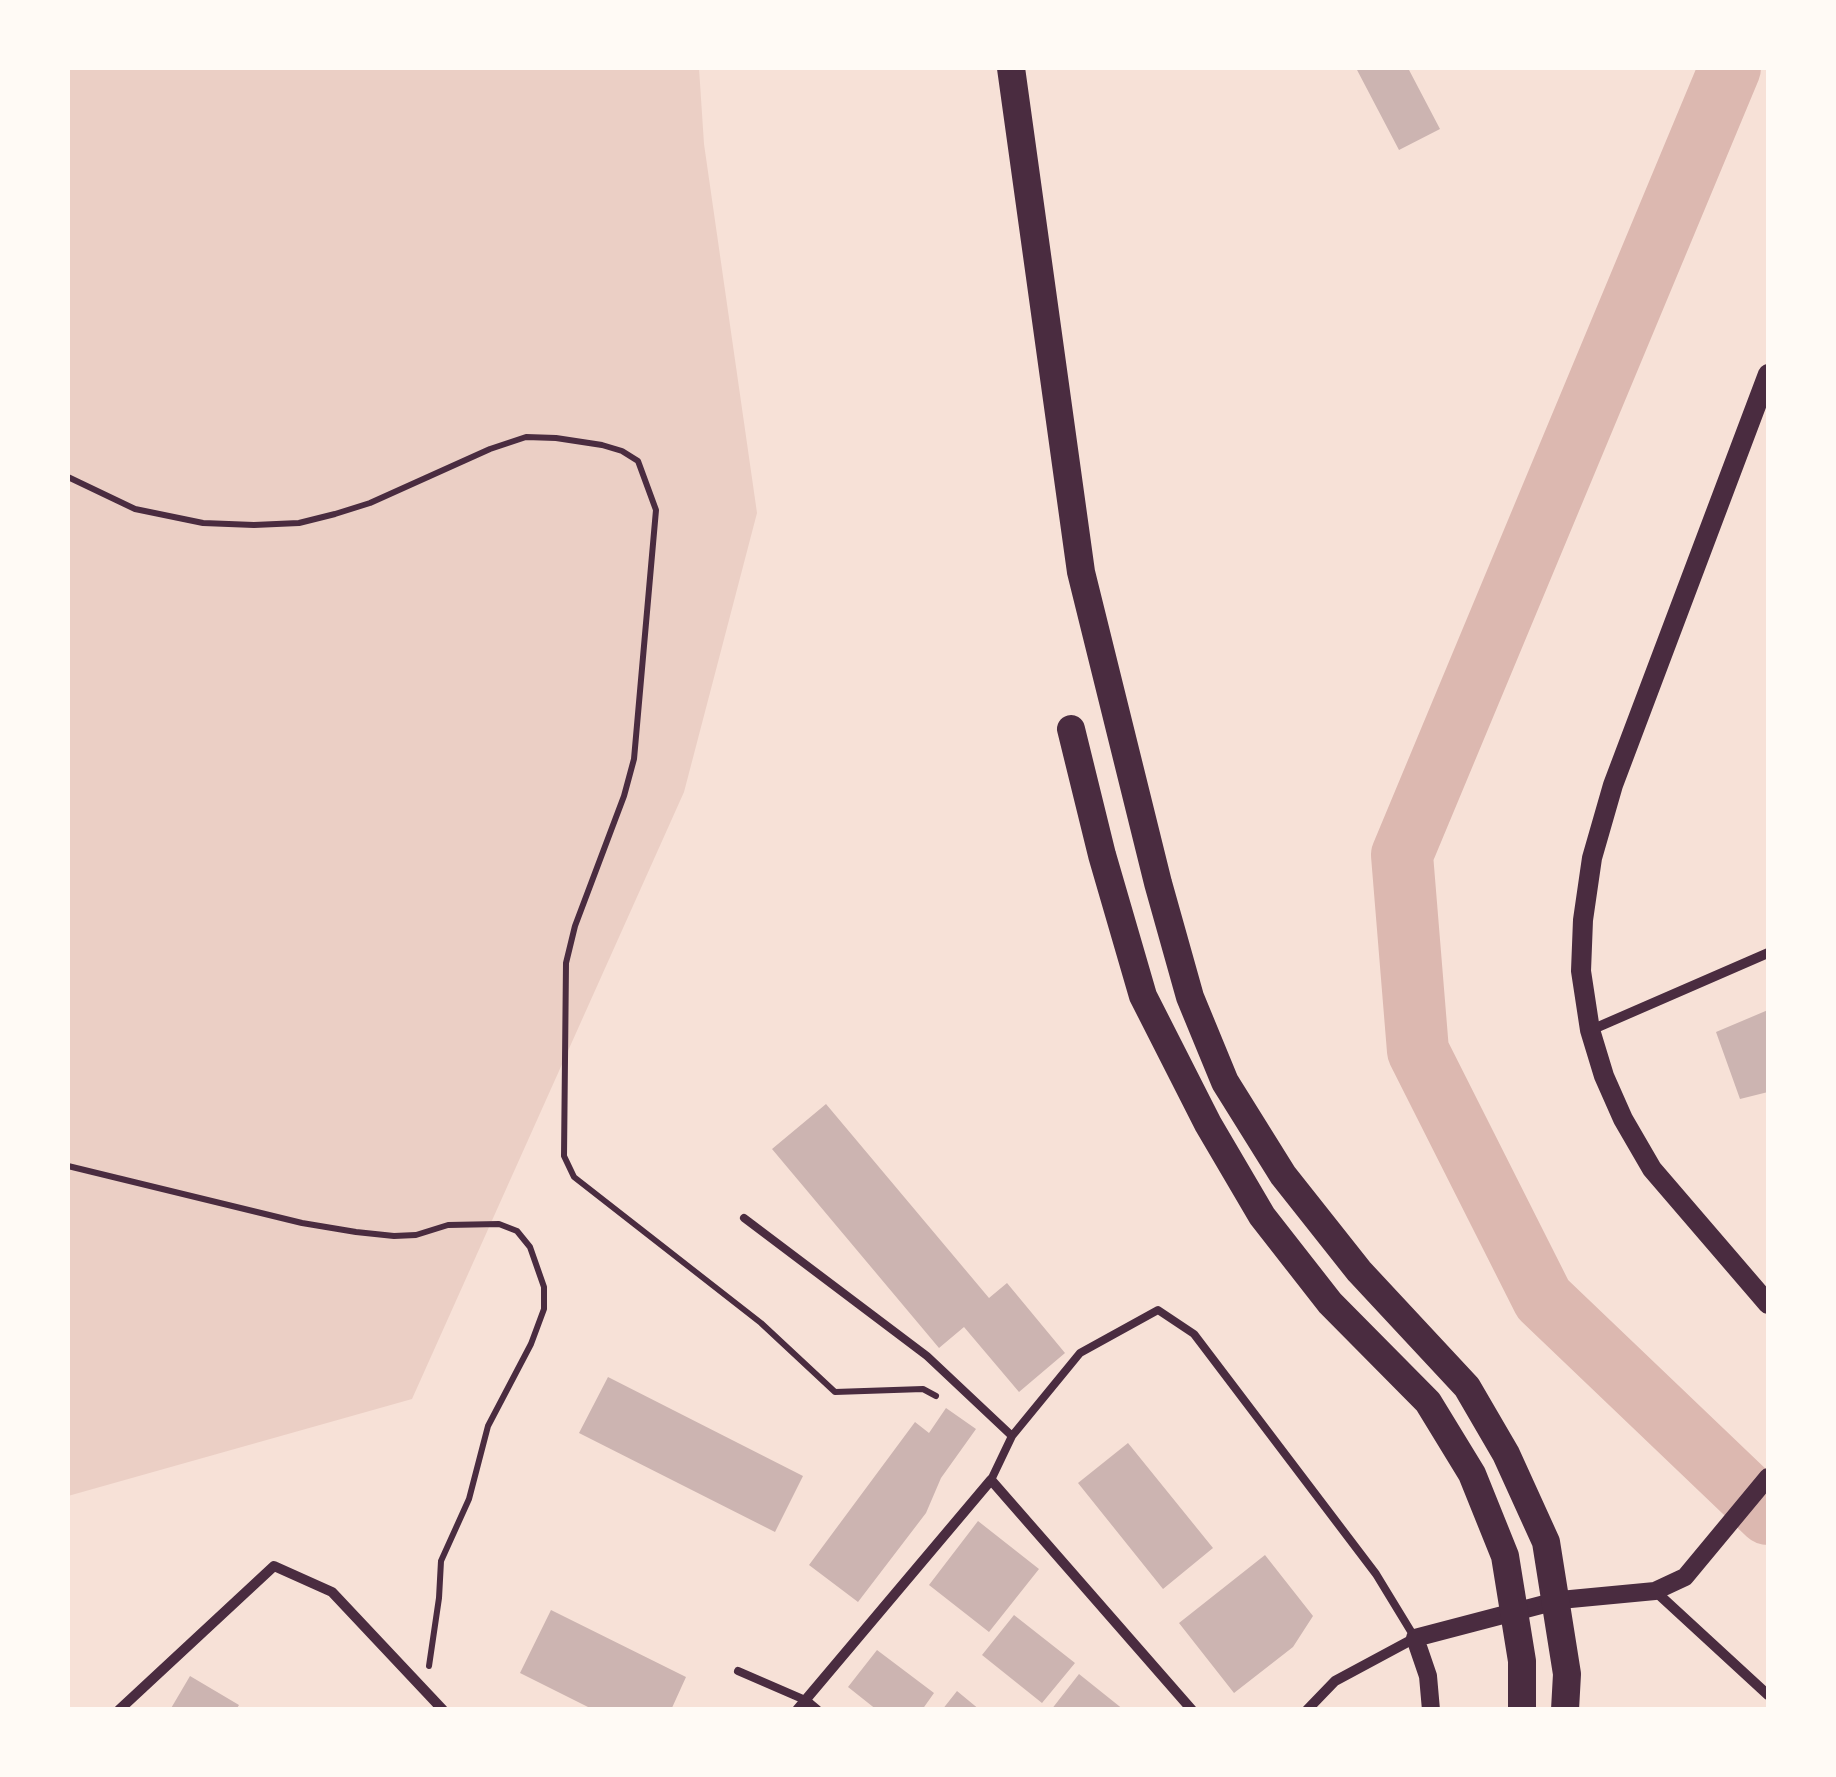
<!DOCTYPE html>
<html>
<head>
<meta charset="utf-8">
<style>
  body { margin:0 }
  #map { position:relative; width:1836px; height:1777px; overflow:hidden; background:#f7e1d7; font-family:Cabin,sans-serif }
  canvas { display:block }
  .frame { position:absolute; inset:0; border:70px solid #fffaf5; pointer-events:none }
</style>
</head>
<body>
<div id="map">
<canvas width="1836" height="1777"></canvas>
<div class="frame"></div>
</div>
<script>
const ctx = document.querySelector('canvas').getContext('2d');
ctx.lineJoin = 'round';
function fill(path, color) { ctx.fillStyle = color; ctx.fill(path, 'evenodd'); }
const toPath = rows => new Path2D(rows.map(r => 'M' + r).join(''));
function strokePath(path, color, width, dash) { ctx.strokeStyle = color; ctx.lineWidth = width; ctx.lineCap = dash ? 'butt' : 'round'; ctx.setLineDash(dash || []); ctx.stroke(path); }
const green = toPath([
  [68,68,699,68,704,144,757,513,684,792,412,1399,68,1496]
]);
const river = toPath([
  [1730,68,1402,855,1418,1051,1543,1299,1768,1514]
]);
const building = toPath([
  [1356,68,1408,68,1440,129,1399,150],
  [1768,1010,1768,1092,1740,1099,1716,1032],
  [826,1104,989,1298,1007,1283,1065,1353,1019,1392,964,1327,939,1348,772,1149],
  [608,1377,803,1476,775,1532,579,1433],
  [946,1408,976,1429,941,1478,926,1513,858,1602,809,1565,915,1422,929,1433],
  [1128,1443,1213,1548,1163,1589,1078,1483],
  [978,1521,1039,1569,989,1632,929,1585],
  [1265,1555,1313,1616,1293,1647,1234,1693,1179,1623],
  [551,1610,686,1677,671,1710,594,1710,520,1673],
  [1014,1615,1075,1663,1042,1703,982,1655],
  [877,1650,934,1693,922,1710,877,1710,848,1687],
  [1079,1674,1124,1710,1051,1710],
  [190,1676,239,1705,236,1710,170,1710],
  [957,1691,980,1710,942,1710]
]);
const path = toPath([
  [68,477,135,509,203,523,254,525,299,523,335,514,370,503,490,449,526,437,556,438,602,445,622,451,638,461,656,510,634,759,624,796,575,926,566,963,564,1156,574,1177,761,1323,835,1392,923,1389,936,1396],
  [68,1166,302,1223,356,1232,394,1236,416,1235,448,1225,499,1224,517,1231,530,1247,544,1287,544,1309,531,1344,488,1426,469,1499,441,1561,439,1598,429,1666]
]);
const service = toPath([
  [744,1218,927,1356,1012,1436,991,1480],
  [1012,1436,1080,1353,1158,1310,1194,1334,1376,1574,1415,1638],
  [738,1671,805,1700]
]);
const minor = toPath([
  [1591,1030,1768,953],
  [1655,1591,1768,1695],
  [805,1700,817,1710],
  [119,1710,274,1566,332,1592,443,1710],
  [797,1710,991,1480,1192,1710],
  [1307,1710,1335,1681,1415,1638]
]);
const tertiary = toPath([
  [1431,1710,1428,1676,1415,1638,1560,1600,1655,1591,1685,1577,1768,1477]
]);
const secondary = toPath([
  [1768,374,1613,785,1592,858,1583,920,1581,971,1590,1030,1604,1076,1623,1119,1652,1169,1768,1304]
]);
const trunk = toPath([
  [1011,68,1081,572,1158,883,1190,997,1225,1082,1283,1175,1359,1271,1467,1387,1506,1454,1546,1542,1567,1674,1565,1710],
  [1071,729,1102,855,1143,996,1208,1124,1262,1216,1330,1303,1428,1402,1472,1474,1505,1556,1522,1661,1522,1710]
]);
fill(green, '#ebcfc5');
strokePath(river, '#dcb8b0', 62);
fill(building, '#ccb4b1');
strokePath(path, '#4a2c40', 6);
strokePath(service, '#4a2c40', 8);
strokePath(minor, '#4a2c40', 10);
strokePath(tertiary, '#4a2c40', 18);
strokePath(secondary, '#4a2c40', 20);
strokePath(trunk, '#4a2c40', 28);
</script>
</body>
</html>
